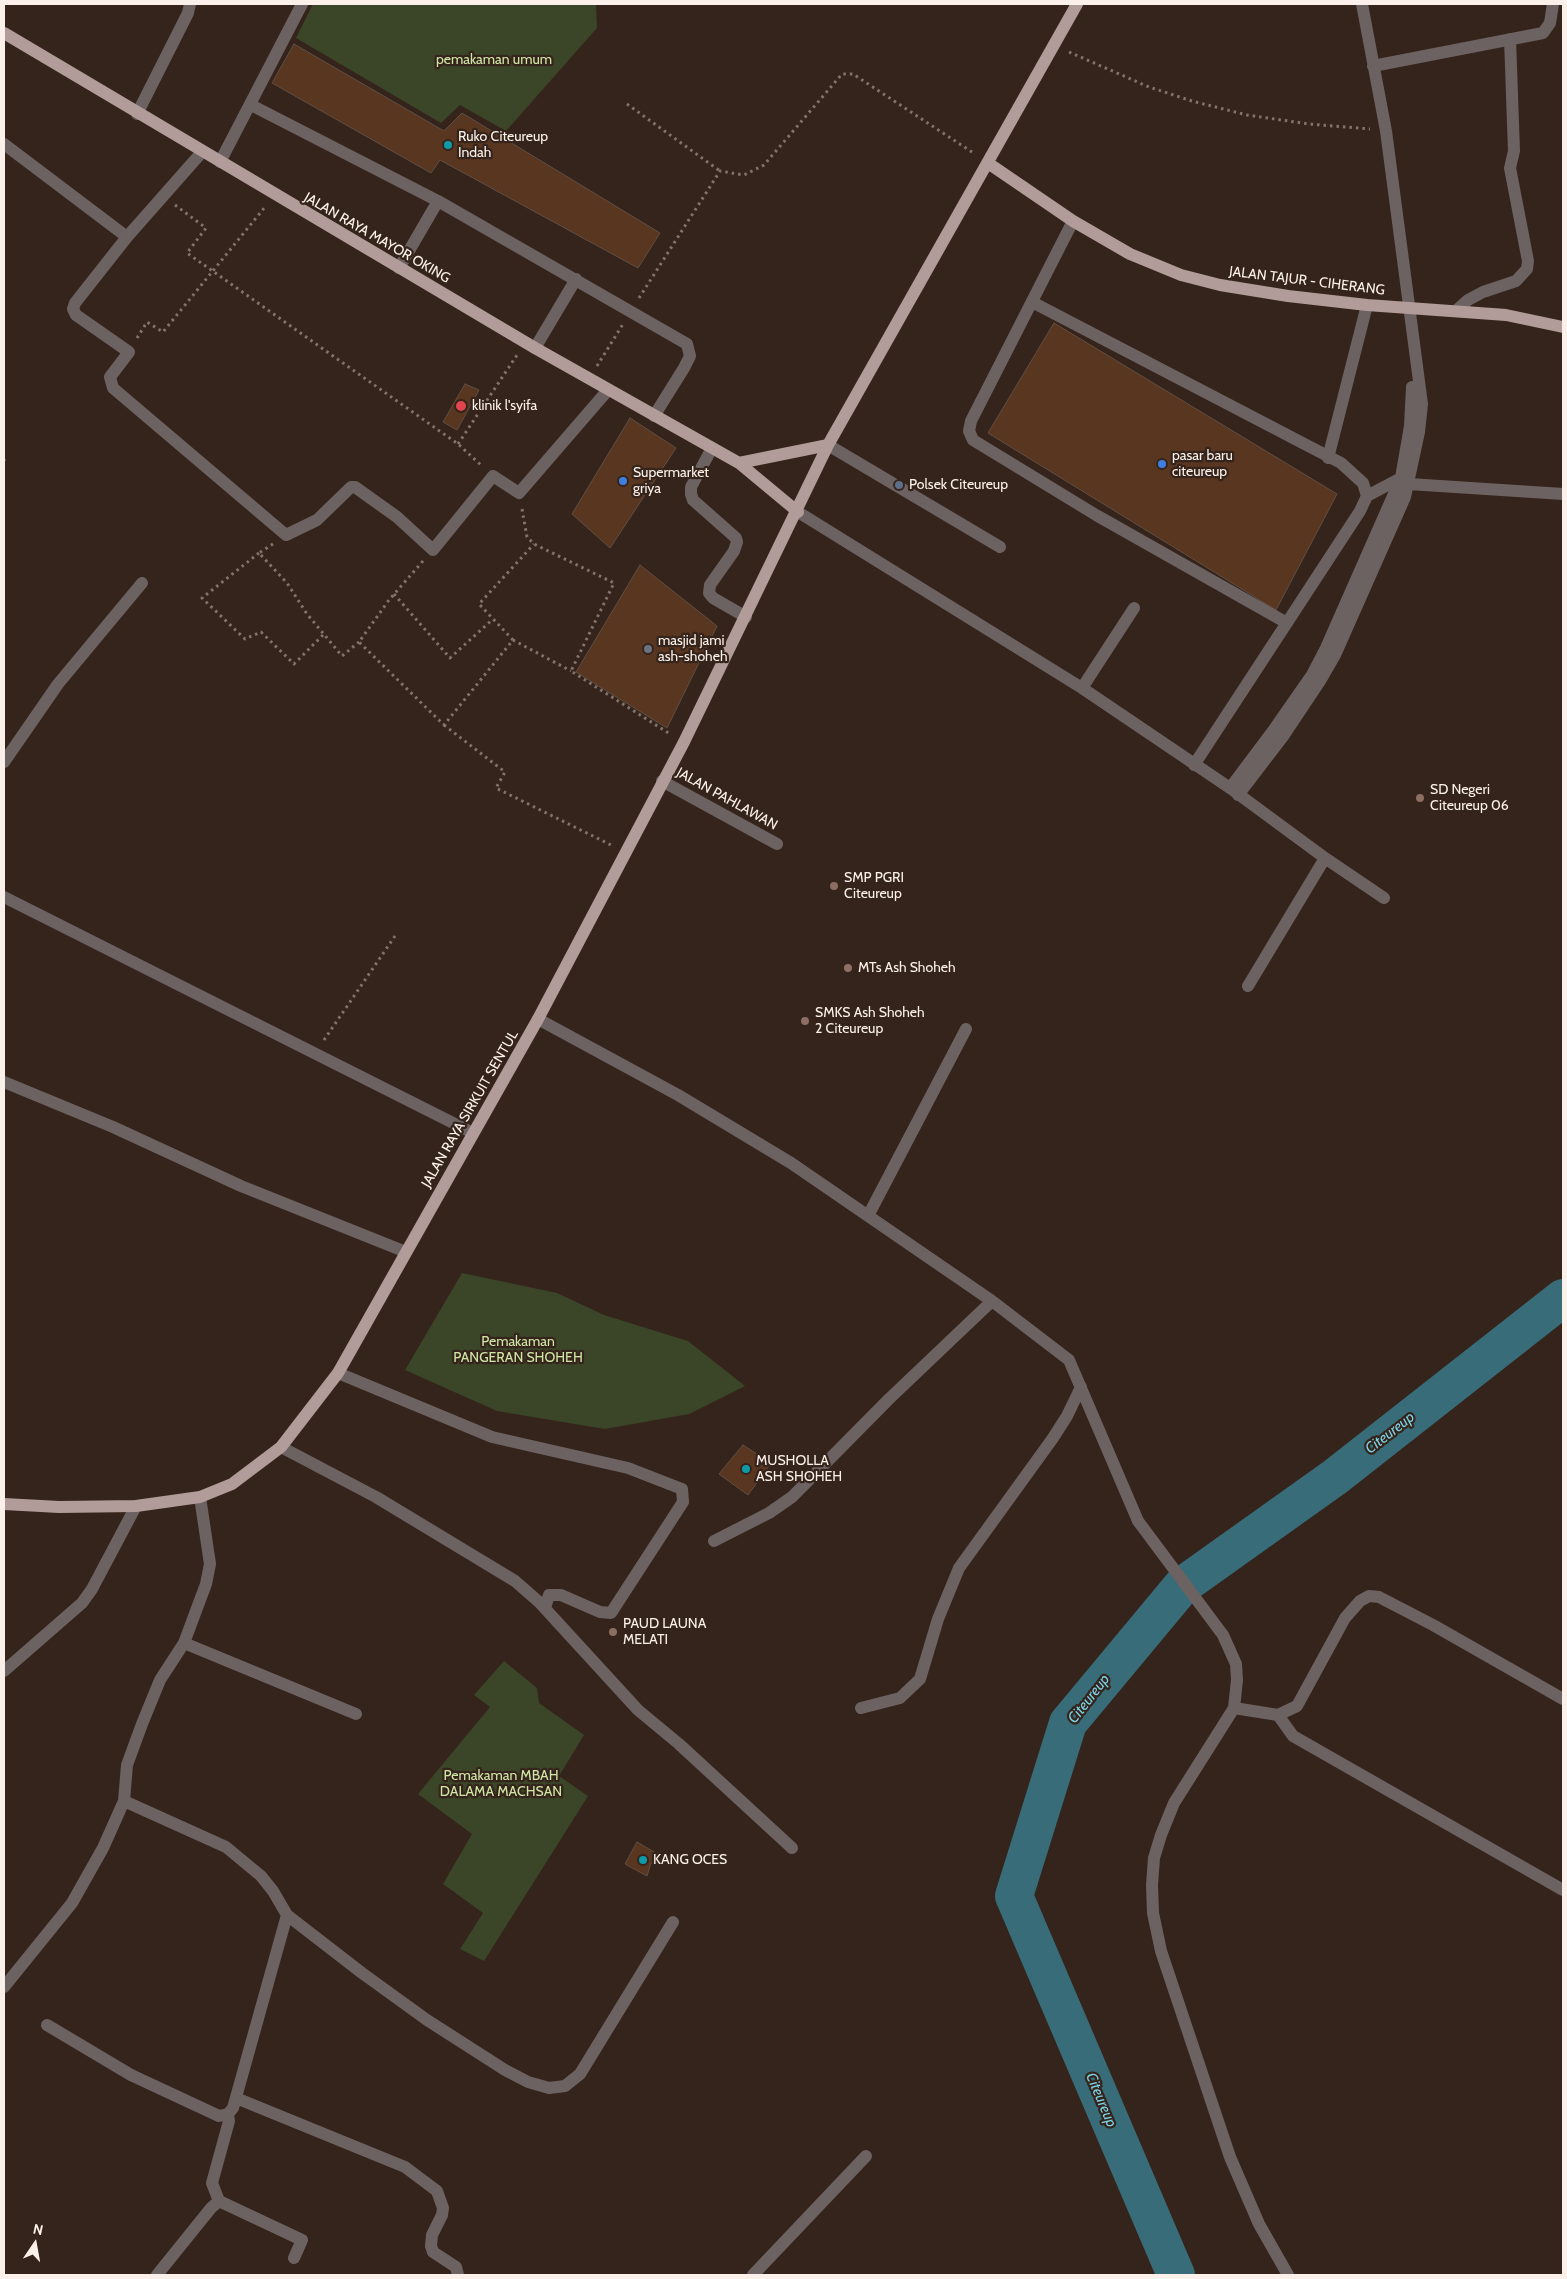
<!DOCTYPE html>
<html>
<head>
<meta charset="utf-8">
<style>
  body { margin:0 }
  #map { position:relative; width:1567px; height:2279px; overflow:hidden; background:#35241b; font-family:Cabin,sans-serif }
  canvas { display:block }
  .frame { position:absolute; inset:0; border:5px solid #fcf1ea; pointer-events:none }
  .north { position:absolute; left:10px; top:2219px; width:50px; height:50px; -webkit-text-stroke:4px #35241b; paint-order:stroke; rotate:12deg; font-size:14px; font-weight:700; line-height:20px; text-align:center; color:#fcf1ea }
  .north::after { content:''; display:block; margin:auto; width:18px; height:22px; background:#fcf1ea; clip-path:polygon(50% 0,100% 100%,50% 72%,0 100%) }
</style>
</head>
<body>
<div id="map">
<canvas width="1567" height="2279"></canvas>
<div class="frame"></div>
<div class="north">N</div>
</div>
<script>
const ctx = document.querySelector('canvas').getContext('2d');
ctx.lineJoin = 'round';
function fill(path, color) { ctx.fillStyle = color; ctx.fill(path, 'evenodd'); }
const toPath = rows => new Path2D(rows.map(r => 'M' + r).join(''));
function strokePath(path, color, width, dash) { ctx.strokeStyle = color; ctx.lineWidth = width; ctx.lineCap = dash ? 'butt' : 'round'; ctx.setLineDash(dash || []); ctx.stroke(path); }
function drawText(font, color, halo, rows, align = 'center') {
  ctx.font = font + ' Cabin,sans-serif'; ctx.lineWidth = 4.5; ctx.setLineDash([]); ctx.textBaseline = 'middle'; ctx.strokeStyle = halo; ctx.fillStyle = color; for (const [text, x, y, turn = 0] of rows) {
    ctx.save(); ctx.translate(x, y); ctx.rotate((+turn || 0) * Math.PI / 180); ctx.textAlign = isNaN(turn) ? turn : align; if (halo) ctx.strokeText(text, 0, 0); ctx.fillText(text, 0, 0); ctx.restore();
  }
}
const green = toPath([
  [313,4,596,4,597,28,506,131,460,105,441,123,296,38],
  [462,1273,557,1293,604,1315,688,1341,745,1386,689,1414,605,1429,497,1411,405,1370],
  [504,1661,537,1688,539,1703,584,1735,559,1776,588,1796,484,1961,460,1949,483,1913,443,1884,472,1834,418,1794,490,1707,474,1695]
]);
const river = toPath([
  [1176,2275,1014,1896,1068,1723,1182,1586,1335,1477,1563,1298]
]);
const building = toPath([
  [294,44,444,131,462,113,660,233,638,268,440,160,431,173,272,83,294,44],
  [1054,323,1337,494,1276,610,988,433,1054,323],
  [465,384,479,390,457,430,443,422,465,384],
  [630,418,676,448,610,548,572,514,630,418],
  [640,565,717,626,667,728,576,672,640,565],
  [743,1445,771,1463,748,1495,719,1474,743,1445],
  [637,1842,661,1856,658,1865,651,1863,647,1876,625,1864,637,1842]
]);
const path = toPath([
  [1069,52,1149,87,1192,101,1247,115,1309,124,1370,129],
  [627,104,720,171],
  [175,205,206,228,187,253,458,444,482,466],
  [639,298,720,171,744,175,764,165,842,74,853,74,975,154],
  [137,338,147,322,163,332,265,207],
  [597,366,623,324],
  [458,444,517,355],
  [4,460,5,461],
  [522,509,527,537,534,544,614,583,571,671,670,734],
  [273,544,259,553,287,583,307,614,342,656,359,642],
  [259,553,202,598,245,639,261,632,294,664,324,634],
  [423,561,389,600,359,642,444,725,513,640,571,671],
  [394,594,450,658,493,619],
  [513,640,479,604,534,544],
  [444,725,505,772,496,788,611,845],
  [324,1040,395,936]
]);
const minor = toPath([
  [1373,66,1543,33,1550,23,1553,4],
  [251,105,438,201,687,344,690,356,684,368,654,416],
  [137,114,188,13,190,4],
  [4,144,127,237],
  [202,152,127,237,75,303,73,309,76,315,129,352,110,377,113,388,286,535,317,520,351,487,355,487,397,517,433,550,493,476,519,493,608,390],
  [220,162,302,4],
  [1073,221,971,421,969,431,973,440,1096,515,1287,623],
  [399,268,438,201],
  [1032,302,1341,463,1363,483,1367,496,1360,511,1194,765],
  [1457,310,1468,300,1483,292,1516,281,1527,269,1528,261,1510,168,1514,151,1510,39],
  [535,348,576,279],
  [828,445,1000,547],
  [712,448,691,487,691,494,693,500,736,538,737,542,734,551,710,585,709,593,713,598,746,617],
  [1328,458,1367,305],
  [1409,484,1563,494],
  [1367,496,1401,478],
  [798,512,1082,688,1230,788,1325,858,1384,898],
  [1082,688,1134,608],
  [4,762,58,684,142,583],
  [662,781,777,844],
  [1230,788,1275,728,1312,675,1326,648,1401,478,1410,426,1412,387],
  [1238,795,1284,735,1320,681,1335,655,1405,497,1419,432,1422,404,1386,131,1362,4],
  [4,897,473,1133],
  [1248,986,1325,858],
  [538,1019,678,1095,791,1163,992,1301,1069,1360,1138,1521,1223,1635,1236,1664,1237,1680,1234,1708,1174,1803,1161,1835,1154,1858,1152,1885,1153,1913,1161,1951,1230,2157,1259,2224,1288,2275],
  [4,1082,113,1127,241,1186,406,1252],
  [869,1214,966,1029],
  [338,1373,492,1437,628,1468,682,1489,683,1502,611,1613,600,1612,561,1595,549,1595,545,1608],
  [281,1447,376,1497,515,1581,539,1602,638,1710,679,1744,792,1848],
  [714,1541,769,1513,792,1497,889,1399,992,1301],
  [184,1643,356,1714],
  [4,1671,82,1603,92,1589,136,1506],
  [861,1708,900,1698,920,1679,938,1619,959,1568,1053,1438,1067,1416,1081,1387],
  [1234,1708,1278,1715,1297,1706,1345,1618,1360,1601,1369,1596,1379,1597,1433,1625,1563,1699],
  [1278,1715,1293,1736,1563,1890],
  [124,1801,226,1847,261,1876,273,1891,287,1915,362,1973,427,2020,505,2070,528,2082,549,2088,565,2086,580,2074,673,1922],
  [4,1987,72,1903,103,1848,124,1801,127,1765,142,1724,160,1680,184,1643,206,1584,210,1564,200,1497],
  [47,2025,131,2075,219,2116,228,2114,233,2108,287,1915],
  [236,2098,405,2167,437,2191,443,2208,442,2215,432,2235,431,2246,433,2252,456,2267,458,2275],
  [219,2201,212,2183,229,2121,228,2114],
  [157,2275,211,2208,219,2201,302,2240,294,2258],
  [753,2275,866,2156]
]);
const major = toPath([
  [4,33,535,348,739,463,798,512],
  [988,163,1073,221,1130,254,1181,275,1220,285,1288,296,1367,305,1506,315,1563,327],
  [739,463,828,445],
  [4,1504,59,1507,136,1506,200,1497,232,1484,281,1447,338,1373,538,1019,684,742,828,445,1077,4]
]);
const markers = [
  [448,145,5,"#0f9aa8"],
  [461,406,6,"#e0444e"],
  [1162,464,5,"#3f7fe0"],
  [623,481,5,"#3f7fe0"],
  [899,485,5,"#5c6f8a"],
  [648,649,5,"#6b7280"],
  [1420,798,5,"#8d6e63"],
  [834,886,5,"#8d6e63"],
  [848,968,5,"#8d6e63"],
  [805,1021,5,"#8d6e63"],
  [746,1469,5,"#0f9aa8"],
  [613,1632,5,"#8d6e63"],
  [643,1860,5,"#0f9aa8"]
];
const parkNames = [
  ["pemakaman umum",494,60],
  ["Pemakaman",518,1342],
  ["PANGERAN SHOHEH",518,1358],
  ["Pemakaman MBAH",501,1776],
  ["DALAMA MACHSAN",501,1792]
];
const poiNames = [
  ["Ruko Citeureup",458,137],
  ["Indah",458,153],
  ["klinik l'syifa",472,406],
  ["pasar baru",1172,456],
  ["citeureup",1172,472],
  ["Supermarket",633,473],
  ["griya",633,489],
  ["Polsek Citeureup",909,485],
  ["masjid jami",658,641],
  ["ash-shoheh",658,657],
  ["SD Negeri",1430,790],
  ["Citeureup 06",1430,806],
  ["SMP PGRI",844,878],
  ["Citeureup",844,894],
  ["MTs Ash Shoheh",858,968],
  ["SMKS Ash Shoheh",815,1013],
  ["2 Citeureup",815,1029],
  ["MUSHOLLA",756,1461],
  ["ASH SHOHEH",756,1477],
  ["PAUD LAUNA",623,1624],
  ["MELATI",623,1640],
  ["KANG OCES",653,1860]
];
const streetNames = [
  ["JALAN RAYA MAYOR OKING",377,238,30],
  ["JALAN TAJUR - CIHERANG",1307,281,7],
  ["JALAN PAHLAWAN",727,799,29],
  ["JALAN RAYA SIRKUIT SENTUL",470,1109,-60]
];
const waterNames = [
  ["Citeureup",1390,1433,-38],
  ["Citeureup",1089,1699,-52],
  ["Citeureup",1101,2100,67]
];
fill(green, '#3b4528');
strokePath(river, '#376c78', 38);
fill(building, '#583620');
strokePath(building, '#614f44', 1);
strokePath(path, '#82746c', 3, [2.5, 4]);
strokePath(minor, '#6d6262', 12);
strokePath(major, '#b19c9a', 12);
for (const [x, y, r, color] of markers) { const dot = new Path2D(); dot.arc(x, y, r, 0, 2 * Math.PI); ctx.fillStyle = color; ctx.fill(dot); strokePath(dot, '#35241b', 2); }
drawText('14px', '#cfe7a5', '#35241b', parkNames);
drawText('14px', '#fcf1ea', '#35241b', poiNames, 'left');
drawText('14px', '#fcf1ea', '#35241b', streetNames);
drawText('italic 15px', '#7ad3e7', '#35241b', waterNames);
</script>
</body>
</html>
